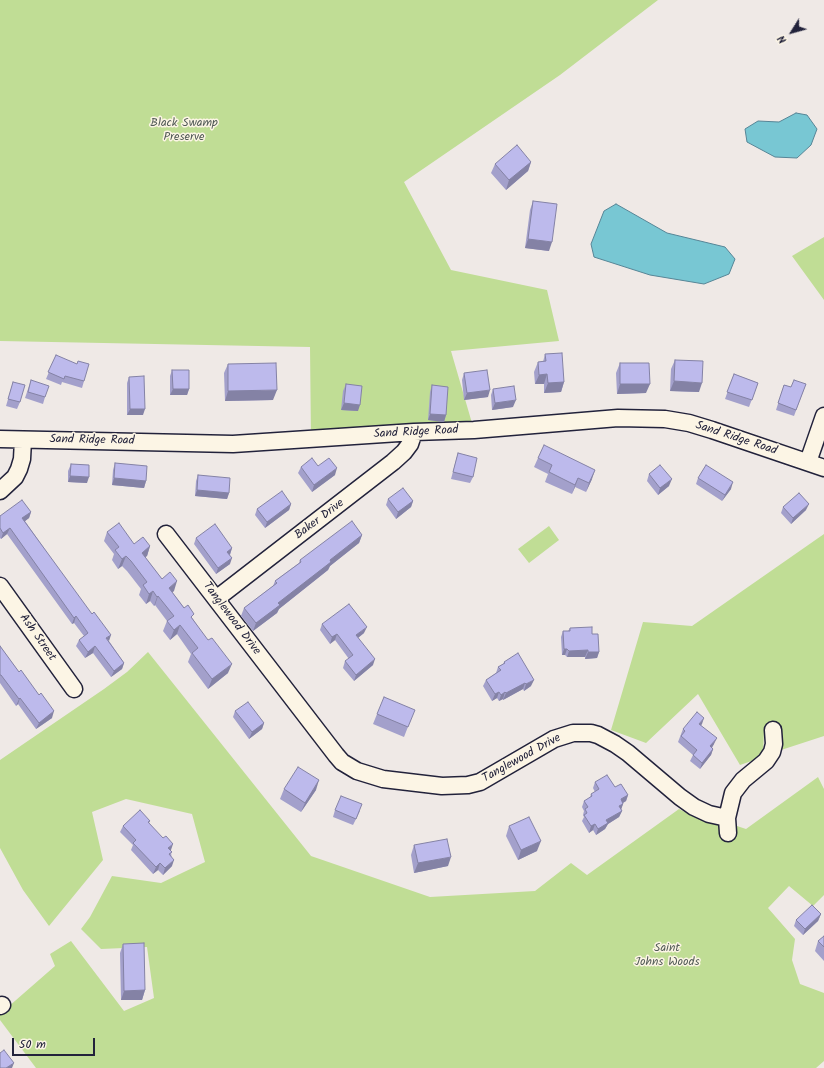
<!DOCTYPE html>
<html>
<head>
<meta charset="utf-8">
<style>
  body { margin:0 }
  #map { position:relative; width:824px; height:1068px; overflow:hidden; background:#efe9e6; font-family:Kalam,sans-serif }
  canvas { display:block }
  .north { position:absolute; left:772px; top:12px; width:40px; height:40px; -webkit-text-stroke:3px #fcf5e5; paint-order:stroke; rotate:233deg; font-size:11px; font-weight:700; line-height:16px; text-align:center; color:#22223b }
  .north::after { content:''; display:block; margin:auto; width:14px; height:18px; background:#22223b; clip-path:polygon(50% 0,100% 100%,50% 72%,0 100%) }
  .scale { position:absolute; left:12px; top:1038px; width:83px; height:18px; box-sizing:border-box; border:2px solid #22223b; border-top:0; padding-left:5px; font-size:12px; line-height:14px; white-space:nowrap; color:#22223b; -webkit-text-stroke:3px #fcf5e5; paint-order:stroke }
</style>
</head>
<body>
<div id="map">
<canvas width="824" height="1068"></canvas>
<div class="north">N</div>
<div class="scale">50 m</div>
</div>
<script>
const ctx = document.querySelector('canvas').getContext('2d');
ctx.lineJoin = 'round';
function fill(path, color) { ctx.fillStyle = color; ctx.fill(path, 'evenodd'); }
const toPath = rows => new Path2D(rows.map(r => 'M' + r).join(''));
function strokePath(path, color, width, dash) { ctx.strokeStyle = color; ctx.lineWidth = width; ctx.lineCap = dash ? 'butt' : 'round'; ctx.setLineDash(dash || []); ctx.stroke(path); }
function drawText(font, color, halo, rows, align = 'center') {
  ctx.font = font + ' Kalam,sans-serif'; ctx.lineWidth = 3; ctx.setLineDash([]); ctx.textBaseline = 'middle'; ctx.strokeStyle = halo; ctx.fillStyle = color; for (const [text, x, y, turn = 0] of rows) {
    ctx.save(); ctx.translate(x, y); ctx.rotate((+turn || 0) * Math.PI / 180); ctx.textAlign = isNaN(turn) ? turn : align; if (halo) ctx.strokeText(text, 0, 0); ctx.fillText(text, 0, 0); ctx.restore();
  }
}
const green = toPath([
  [0,0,658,0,560,75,404,182,451,270,547,290,559,341,451,351,474,430,311,440,310,347,0,341],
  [824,237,824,300,792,256],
  [549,526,559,540,529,563,518,549],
  [824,534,824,736,778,751,777,725,764,729,763,757,740,765,698,694,646,743,611,730,643,622,692,626],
  [148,652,311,856,430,897,535,891,571,863,587,875,679,809,691,815,735,831,734,825,746,829,818,777,824,789,824,895,813,906,789,886,768,908,795,939,792,960,800,984,824,993,824,1061,816,1068,36,1068,0,1020,0,1014,55,966,50,954,71,941,124,1011,154,998,147,947,101,949,81,929,90,917,112,876,161,883,205,862,192,814,126,799,92,812,103,860,49,926,23,890,0,848,0,760,104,689,127,672]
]);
const water = toPath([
  [796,113,807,115,817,129,811,145,797,158,775,157,747,142,745,129,758,121,779,122,796,113],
  [616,204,667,233,725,247,735,259,729,274,704,284,650,275,594,257,591,244,604,211,616,204]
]);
const minor = toPath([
  [0,439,233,444,414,432,474,430,618,418,665,419,689,423,712,430,824,468],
  [808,462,824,416],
  [0,491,15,477,19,469,22,459,23,440],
  [166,534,336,755,342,762,357,771,383,779,442,786,468,785,480,782,554,739,573,733,591,733,598,735,615,744,628,753,680,797,694,807,709,814,727,818],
  [0,586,74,689],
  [216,599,393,462,404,452,410,444,414,432],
  [728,833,727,818,733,793,743,780,766,761,772,752,774,744,773,730],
  [0,1006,2,1005]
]);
const wall = toPath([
  [531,162,528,171,506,190,491,173,495,164],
  [533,201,549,251,525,248,530,210],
  [545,354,564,382,561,392,544,393,544,384,535,384,534,372,538,362,543,362],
  [56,355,84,381,82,388,62,382,61,385,46,379],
  [675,360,699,392,670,391,671,369],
  [620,363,646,393,617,394,616,373],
  [228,364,273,400,225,401,224,373],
  [172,370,189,389,187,395,170,395,170,376],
  [464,373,488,397,464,400,462,380],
  [734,374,758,383,749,407,725,399],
  [129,377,143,415,127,415,127,383],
  [31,380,45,397,43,404,25,398],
  [13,382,20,402,17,409,6,406],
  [346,384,358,411,341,410,343,391],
  [806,384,794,416,776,410,784,385,791,387],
  [432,385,446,415,444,422,428,420,430,392],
  [493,389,513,407,492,410,491,395],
  [458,453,473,477,470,483,451,479,456,460],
  [538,458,592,479,586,492,575,487,572,494,545,482,548,474,534,467],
  [115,463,146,481,144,488,112,485,113,470],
  [71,464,87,483,68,482,68,471],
  [318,466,335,475,312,492,298,473,301,467],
  [649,474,669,486,658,495,647,481],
  [198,475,229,493,227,499,195,496,196,481],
  [698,478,731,489,722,501,696,484],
  [388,499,413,501,411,507,396,519,386,505],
  [291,504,289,510,265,528,255,515,257,509],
  [783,507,806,510,791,524,781,513],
  [31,512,29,518,25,521,109,641,124,663,122,669,111,677,93,653,85,658,76,646,79,640,84,636,74,623,72,624,7,534,1,539,0,538,0,516],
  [107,532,134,544,150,546,147,556,145,557,162,579,174,591,172,592,193,619,228,673,208,689,188,662,191,654,177,634,170,640,163,631,167,621,155,605,154,606,150,601,146,604,139,595,141,589,127,571,122,566,118,569,112,560,114,554,104,541],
  [362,535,359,543,330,566,328,570,279,609,277,613,253,631,241,616,244,608,273,586,275,581,299,563,300,560],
  [196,538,232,548,230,555,230,564,216,574,194,544],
  [322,624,364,633,358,638,373,665,354,681,343,668,345,661,349,659,335,640,330,644,320,630],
  [570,628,592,634,599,652,597,658,585,659,585,657,567,657,565,655,562,655,561,637,563,631,568,631],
  [0,646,19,672,39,695,52,718,36,729,18,704,16,706,0,683],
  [504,662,531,686,524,691,523,689,503,700,503,699,499,701,497,698,492,701,483,686,486,680,496,673,498,667,503,664],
  [235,711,264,723,262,729,249,739,233,717],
  [377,714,411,719,404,737,373,724],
  [702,724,701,725,714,744,712,748,713,749,711,755,700,769,690,761,693,755,678,742,683,729],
  [595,782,615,787,628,795,626,801,623,803,623,804,621,809,622,811,619,817,608,824,605,829,596,835,593,830,589,833,582,821,584,817,583,815,584,811,582,807,584,801,590,798,591,794,595,792,593,788],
  [284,789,316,790,301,812,280,799],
  [335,810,360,811,353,825,333,817],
  [150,821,149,823,171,850,172,866,163,875,158,870,153,874,131,850,133,845,120,832,123,826],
  [509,826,537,851,518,860,506,836],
  [414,845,448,866,414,873,411,855],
  [821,914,818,921,803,935,794,926,796,920],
  [824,936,824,961,815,951,818,941],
  [123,944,145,990,142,1000,121,1000,120,953]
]);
const shadedWall = toPath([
  [531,162,528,171,506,190,509,180],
  [528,239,552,242,549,251,525,248],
  [547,374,544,384,535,384,539,375],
  [674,381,702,383,699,392,670,391],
  [564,382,561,392,544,393,548,383],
  [620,384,650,384,646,393,617,394],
  [173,389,189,389,187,395,170,395],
  [277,390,273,400,225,401,228,391],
  [490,390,488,397,464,400,467,393],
  [516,400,513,407,492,410,495,403],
  [344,403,360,405,358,411,341,410],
  [130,409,145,409,143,415,127,415],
  [430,414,446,415,444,422,428,420],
  [337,468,335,475,312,492,314,485],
  [595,470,592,479,586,492,589,483],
  [70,476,89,477,87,483,68,482],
  [114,478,146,481,144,488,112,485],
  [578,478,575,487,572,494,575,485],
  [672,479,669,486,658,495,660,488],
  [733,482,731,489,722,501,725,495],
  [197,490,229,493,227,499,195,496],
  [413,501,411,507,396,519,398,512],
  [291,504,289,510,265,528,267,522],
  [809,504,806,510,791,524,793,518],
  [31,512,29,518,20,525,22,518],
  [10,528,7,534,1,539,3,533],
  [362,535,359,543,330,566,328,570,279,609,277,613,253,631,256,623,278,603,330,560],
  [150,546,147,556,138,562,142,553],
  [232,548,230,554,225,558,227,552],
  [126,556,122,566,118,569,122,559],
  [232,558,230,564,216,574,218,568],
  [177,581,174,591,166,597,169,588],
  [153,591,150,601,146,604,149,594],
  [158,596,155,605,154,606,157,597],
  [76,616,74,623,72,624,74,618],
  [180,625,177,634,170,640,174,630],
  [367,627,364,633,354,641,356,635],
  [337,634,335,640,330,644,332,637],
  [111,635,109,641,106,638],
  [95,646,93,653,85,658,88,652],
  [564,649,567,649,565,655,562,655],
  [588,650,585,657,567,657,569,651],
  [588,652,599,652,597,658,585,659],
  [375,659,373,665,354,681,356,675],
  [124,663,122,669,111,677,114,671],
  [232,664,228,673,208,689,212,679],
  [534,680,531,686,524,691,526,684],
  [525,683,523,689,503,700,506,693],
  [499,692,497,698,492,701,495,694],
  [505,692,503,699,499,701,501,695],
  [20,698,18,704,16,706,19,699],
  [54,711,52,718,36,729,39,723],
  [704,718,702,724,697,730,699,724],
  [264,723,262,729,249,739,252,732],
  [717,738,714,744,708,753,710,746],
  [713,749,711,755,700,769,702,763],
  [319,780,316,790,301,812,305,803],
  [628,795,626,801,618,806,621,799],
  [623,804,621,810,619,806],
  [622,811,619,817,608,824,605,829,596,835,598,829,606,820],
  [595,824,593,830,589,833,591,826],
  [541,841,537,851,518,860,521,850],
  [173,844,171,850,166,855,168,848],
  [451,857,448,866,414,873,418,863],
  [174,860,172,866,163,875,165,868],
  [160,863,158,870,153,874,156,867],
  [821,914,818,921,803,935,805,929],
  [145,990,142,1000,121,1000,124,991],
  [14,1063,12,1068,6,1068]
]);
const building = toPath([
  [517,145,531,162,509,180,495,164,517,145],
  [533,201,557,204,552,242,528,239,533,201],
  [562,353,564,382,548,383,547,374,539,375,538,362,546,361,545,354,562,353],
  [56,355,77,364,78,361,89,364,84,381,65,376,64,379,48,372,56,355],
  [675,360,703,361,702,383,674,381,675,360],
  [276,363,277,390,228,391,228,364,276,363],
  [620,363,649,363,650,384,620,384,620,363],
  [172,370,189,370,189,389,173,389,172,370],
  [487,370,490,390,467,393,464,373,487,370],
  [734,374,758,383,752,400,727,392,734,374],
  [144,376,145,409,130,409,129,377,144,376],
  [31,380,49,386,45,397,28,392,31,380],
  [794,380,806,384,796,410,778,403,784,385,791,387,794,380],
  [13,382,25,385,20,402,8,399,13,382],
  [346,384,362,386,360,405,344,403,346,384],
  [432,385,448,387,446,415,430,414,432,385],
  [514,386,516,400,495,403,493,389,514,386],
  [544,445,595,470,589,483,578,478,575,485,549,472,552,465,538,458,544,445],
  [458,453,477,458,473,477,453,472,458,453],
  [312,458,318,466,329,458,337,468,314,485,301,467,312,458],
  [115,463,147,466,146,481,114,478,115,463],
  [71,464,89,465,89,477,70,476,71,464],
  [660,465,672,479,660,488,649,474,660,465],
  [706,465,733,482,725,495,698,478,706,465],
  [198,475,230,478,229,493,197,490,198,475],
  [403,488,413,501,398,512,388,499,403,488],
  [282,491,291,504,267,522,257,509,282,491],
  [799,493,809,504,793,518,783,507,799,493],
  [22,500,31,512,22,518,92,614,94,612,111,635,106,638,124,663,114,671,95,646,88,652,79,640,88,633,76,616,74,618,10,528,3,533,0,528,0,516,22,500],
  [352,521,362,535,330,560,331,562,278,603,280,605,256,623,244,608,277,583,275,581,301,562,300,560,352,521],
  [119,523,134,544,143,537,150,546,142,553,162,579,170,572,177,581,169,588,184,608,188,605,194,614,191,617,208,640,212,638,232,664,212,679,192,653,198,648,180,625,174,630,167,621,174,616,158,596,157,597,153,591,149,594,143,585,147,582,131,561,126,556,122,559,115,550,119,547,107,532,119,523],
  [215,524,232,548,227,552,232,558,218,568,196,538,215,524],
  [349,604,367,627,356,635,375,659,356,675,345,661,353,655,337,634,332,637,322,624,349,604],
  [592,627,592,634,598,634,599,652,588,652,588,650,569,651,567,649,564,649,563,631,570,631,570,628,592,627],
  [0,646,19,672,21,670,39,695,41,693,54,711,39,723,20,698,19,699,1,675,0,675,0,646],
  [518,653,534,680,526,684,525,683,506,693,505,692,501,695,499,692,495,694,486,680,501,670,498,667,505,663,504,662,518,653],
  [384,697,415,710,408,727,377,714,384,697],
  [248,702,264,723,252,732,235,711,248,702],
  [697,712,704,718,699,724,717,738,710,746,713,749,702,763,693,755,697,750,681,736,685,731,683,729,697,712],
  [298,767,319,780,305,803,284,789,298,767],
  [607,775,615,787,621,784,628,795,621,799,623,804,619,806,622,811,606,820,608,823,598,829,595,824,591,826,584,815,587,813,585,809,588,807,584,801,592,796,591,794,599,789,595,782,607,775],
  [341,796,362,804,356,819,335,810,341,796],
  [140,810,150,821,148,822,163,838,166,836,173,844,168,848,172,852,169,854,174,860,165,868,160,863,156,867,133,843,136,840,123,826,140,810],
  [529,817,541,841,521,850,509,826,529,817],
  [447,839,451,857,418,863,414,845,447,839],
  [812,905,821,914,805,929,796,920,812,905],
  [824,936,824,947,818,941,824,936],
  [144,943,145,990,124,991,123,944,144,943],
  [4,1050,14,1063,6,1068,0,1068,0,1053,4,1050]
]);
const parkNames = [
  ["Black Swamp",184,124],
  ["Preserve",184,138],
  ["Saint",667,949],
  ["Johns Woods",667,963]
];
const streetNames = [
  ["Sand Ridge Road",416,433,-3],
  ["Sand Ridge Road",736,439,18],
  ["Sand Ridge Road",92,441,1],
  ["Baker Drive",320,520,-37],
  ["Tanglewood Drive",231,619,53],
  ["Ash Street",37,638,55],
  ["Tanglewood Drive",522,759,-29]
];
fill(green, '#c0dd95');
fill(water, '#78c7d3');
strokePath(water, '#568596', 1);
strokePath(minor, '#22223b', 19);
strokePath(minor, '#fcf5e5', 16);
fill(wall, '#a3a0cb');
fill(shadedWall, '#8482a5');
fill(building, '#bdbaec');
strokePath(building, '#8482a5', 1);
drawText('12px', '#515a56', '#fcf5e5', parkNames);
drawText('12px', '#22223b', '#fcf5e5', streetNames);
</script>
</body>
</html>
